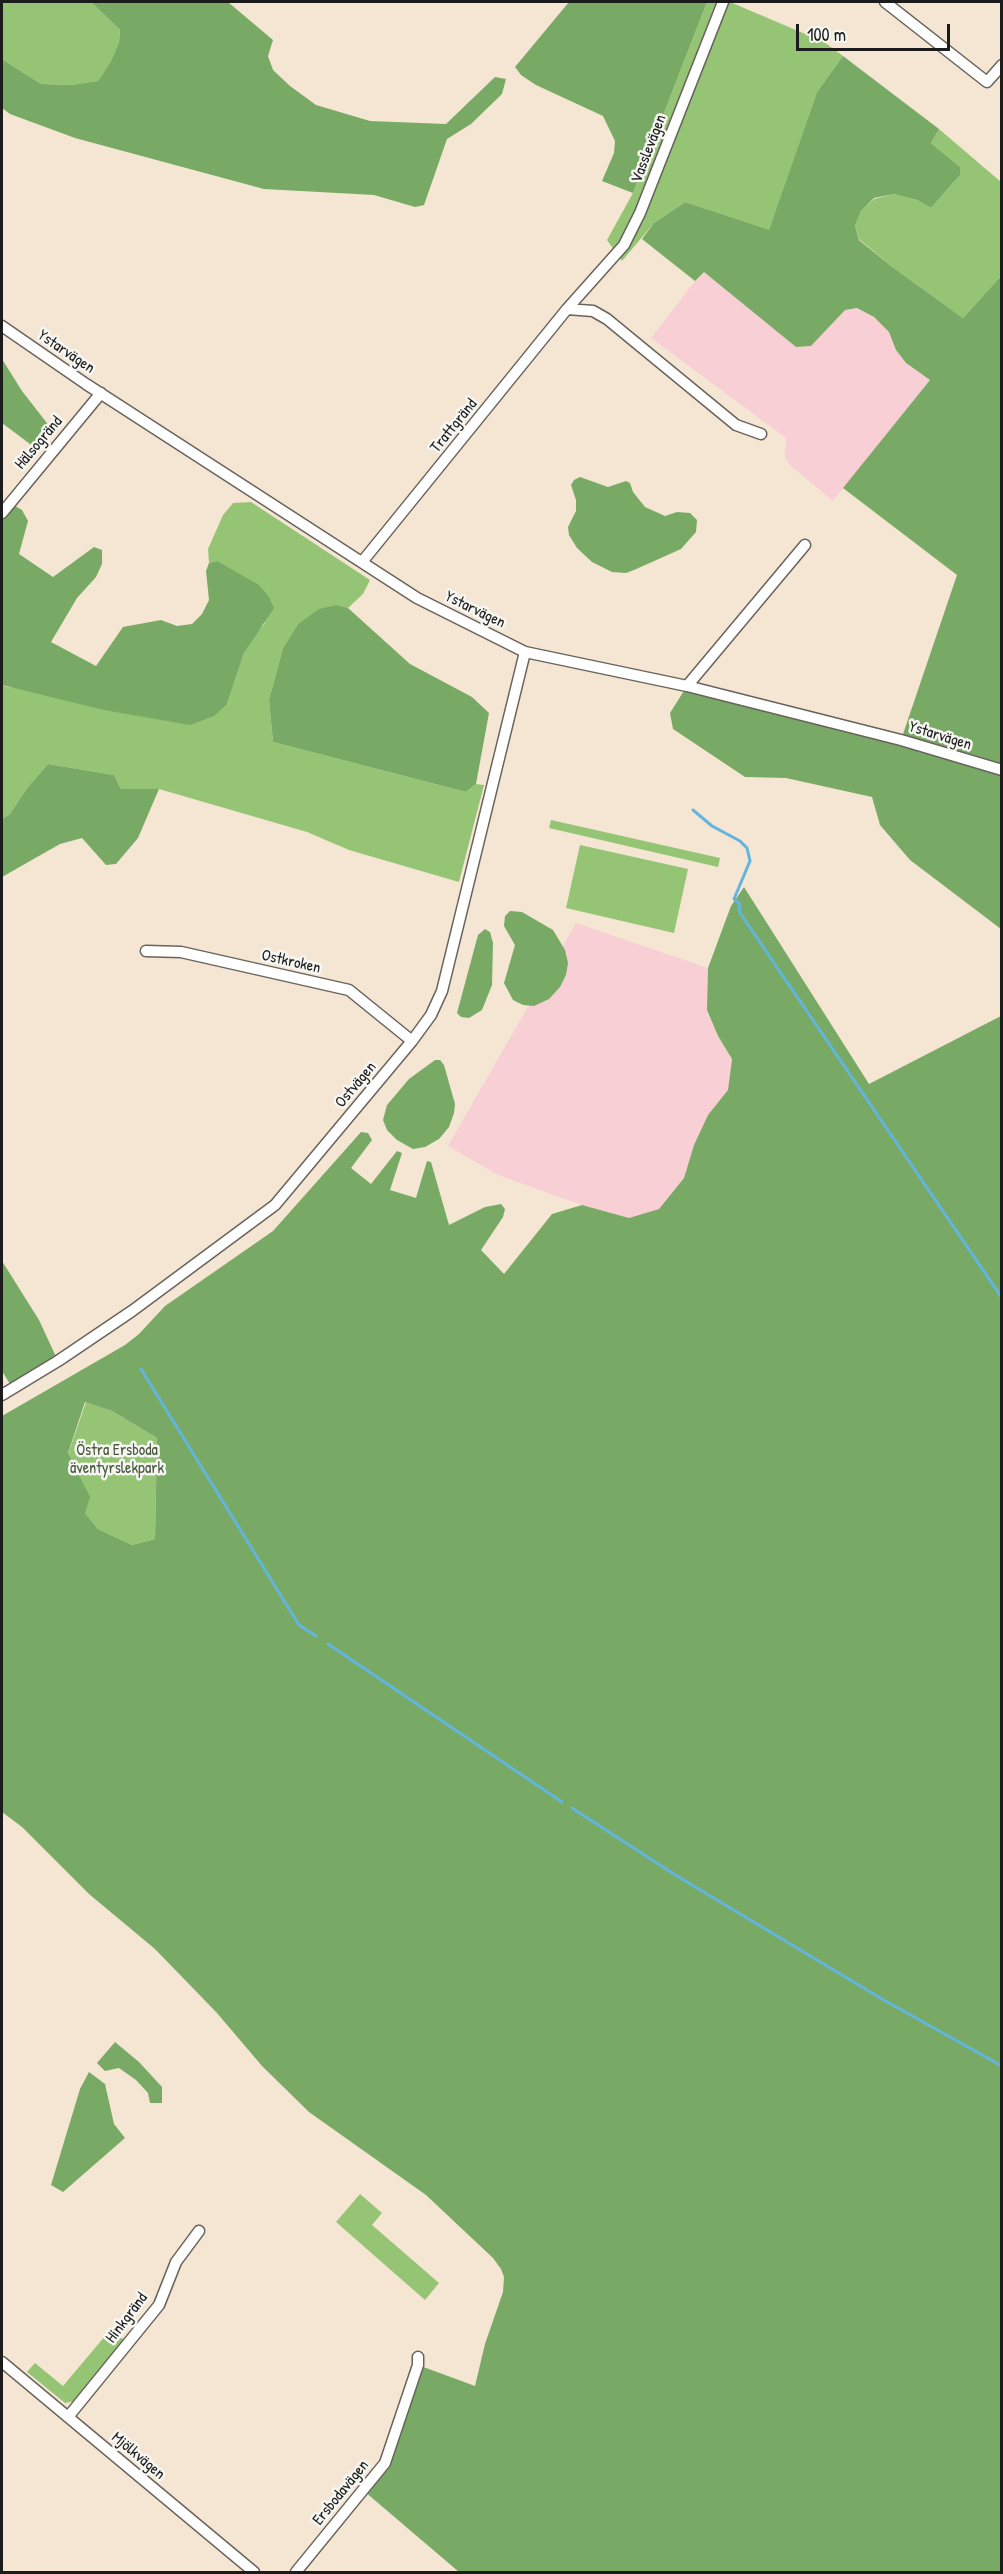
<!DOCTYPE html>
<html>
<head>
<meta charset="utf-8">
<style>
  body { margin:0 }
  #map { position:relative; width:1003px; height:2574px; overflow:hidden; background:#f4e6d2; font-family:"Patrick Hand",sans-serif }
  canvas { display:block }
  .frame { position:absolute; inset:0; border:3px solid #1c1c1c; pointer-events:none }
  .scale { position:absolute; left:796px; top:24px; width:154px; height:27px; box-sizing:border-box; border:3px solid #1c1c1c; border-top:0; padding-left:8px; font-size:18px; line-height:21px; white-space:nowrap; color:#1c1c1c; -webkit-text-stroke:4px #f6f6f2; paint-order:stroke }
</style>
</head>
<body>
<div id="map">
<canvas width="1003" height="2574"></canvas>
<div class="frame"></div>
<div class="scale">100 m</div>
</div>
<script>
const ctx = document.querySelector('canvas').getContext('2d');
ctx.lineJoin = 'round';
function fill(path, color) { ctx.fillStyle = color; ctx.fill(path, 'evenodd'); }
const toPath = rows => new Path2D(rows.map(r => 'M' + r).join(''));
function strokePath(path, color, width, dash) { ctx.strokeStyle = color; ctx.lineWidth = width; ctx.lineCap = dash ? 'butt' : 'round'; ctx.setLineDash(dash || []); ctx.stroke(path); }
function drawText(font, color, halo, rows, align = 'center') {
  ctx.font = font + ' "Patrick Hand",sans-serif'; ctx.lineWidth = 5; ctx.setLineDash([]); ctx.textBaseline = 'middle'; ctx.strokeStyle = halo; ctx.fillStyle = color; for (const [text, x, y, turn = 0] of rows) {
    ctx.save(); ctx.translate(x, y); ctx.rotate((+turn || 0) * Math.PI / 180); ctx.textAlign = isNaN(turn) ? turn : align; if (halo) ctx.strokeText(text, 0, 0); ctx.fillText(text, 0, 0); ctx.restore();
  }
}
const built = toPath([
  [703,271,796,347,811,346,844,310,857,308,873,317,889,332,896,350,906,363,930,380,833,501,791,466,785,458,786,438,651,338],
  [576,923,708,968,707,1011,718,1036,732,1059,728,1091,708,1115,694,1145,684,1178,659,1209,629,1218,582,1205,498,1175,448,1146]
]);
const green = toPath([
  [2,2,91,2,120,30,119,42,111,61,98,81,71,85,41,84,2,59],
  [707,2,730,2,824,42,843,56,817,92,769,231,685,202,654,223,622,261,607,240,633,193],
  [939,129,1001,182,1001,276,963,318,891,266,859,239,855,226,861,211,874,199,894,194,917,200,931,208,960,175,960,167,931,143],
  [251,502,370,580,363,594,348,608,337,605,298,624,283,648,269,700,273,742,466,792,476,784,484,785,459,882,349,850,307,832,159,789,121,789,114,775,48,764,27,788,10,814,2,819,2,685,8,687,227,704,244,653,253,637,265,623,217,561,209,563,208,549,223,515,233,503],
  [551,820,720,858,718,867,549,828],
  [580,845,688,869,674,933,566,908],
  [86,1402,112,1411,157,1438,155,1539,132,1545,98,1529,85,1513,68,1454],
  [360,2194,382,2213,372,2225,439,2283,425,2300,336,2222],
  [111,2329,124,2340,75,2401,65,2403,27,2372,35,2363,63,2386]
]);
const forest = toPath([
  [91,2,228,2,273,40,268,56,273,70,290,86,316,105,370,121,446,124,495,77,506,79,502,94,471,124,447,139,424,205,415,207,374,195,264,189,75,138,10,114,2,108,2,59,41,84,71,85,98,81,111,61,119,42,120,30],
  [569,2,707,2,633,193,602,181,614,153,615,141,603,116,536,85,521,75,515,67],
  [843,56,939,129,931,143,960,167,960,175,931,208,917,200,894,194,874,198,861,211,855,226,859,240,891,266,963,318,1001,276,1001,929,910,860,880,825,872,797,786,778,745,777,673,729,670,713,687,686,901,740,957,575,843,488,930,380,906,363,896,350,889,332,874,317,857,308,845,310,811,346,796,347,704,272,695,281,642,239,654,223,685,202,769,230,817,92],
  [2,359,22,391,50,427,34,447,2,423],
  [580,477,608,487,626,481,630,483,633,492,645,507,665,516,677,512,690,513,697,520,696,532,681,549,634,570,626,573,612,572,592,562,577,548,569,535,568,527,576,511,576,500,571,485,574,480],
  [10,503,22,510,28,521,19,554,53,577,94,547,102,550,102,564,96,577,77,598,51,642,96,666,123,627,161,620,177,626,192,624,202,614,209,600,206,571,209,563,217,561,259,585,269,597,274,608,244,653,227,704,214,716,190,725,104,710,2,685,2,513],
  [337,605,348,608,410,664,472,697,489,713,476,784,466,792,273,742,269,700,283,648,298,624,319,609],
  [48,764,114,775,121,789,159,789,138,838,116,864,106,865,82,838,60,844,2,877,2,819,10,814,27,788],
  [744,887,869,1084,1001,1016,1001,2572,459,2572,364,2491,381,2471,418,2365,475,2386,485,2344,503,2292,504,2277,501,2269,493,2258,426,2195,309,2112,262,2066,217,2013,155,1949,89,1894,22,1827,2,1812,2,1416,125,1345,139,1334,165,1306,273,1231,361,1132,368,1133,372,1140,351,1168,371,1184,397,1151,402,1153,390,1190,416,1198,427,1161,431,1162,449,1225,485,1207,501,1204,505,1209,503,1217,481,1250,504,1274,552,1214,582,1205,629,1218,659,1209,684,1178,694,1145,708,1115,728,1090,732,1059,718,1036,707,1010,708,968,731,906],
  [85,1402,112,1411,157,1438,155,1539,132,1545,98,1529,85,1513,90,1497,68,1453],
  [510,911,522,912,553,930,565,950,568,963,566,975,560,987,549,999,534,1006,523,1005,513,1000,504,983,515,945,504,926,505,916],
  [485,929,490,932,493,943,492,985,482,1010,469,1018,461,1017,457,1013,478,935],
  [435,1060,440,1060,444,1065,455,1104,454,1113,449,1127,439,1139,425,1147,413,1149,397,1140,387,1130,383,1120,387,1105,409,1079],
  [2,1261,39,1320,58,1361,13,1389,2,1371],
  [115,2042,139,2062,162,2087,162,2103,150,2103,148,2093,136,2080,119,2068,105,2071,97,2063],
  [89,2072,105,2084,114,2124,125,2138,63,2192,51,2185,80,2089]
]);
const stream = toPath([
  [693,810,712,826,740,841,747,848,750,861,734,899,739,903,740,913,1002,1298],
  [141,1369,299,1625,316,1636],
  [328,1644,562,1802],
  [572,1808,677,1876,882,1999,1002,2066]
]);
const minor = toPath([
  [885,2,987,82,1002,65],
  [567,309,593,311,607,319,736,425,761,434],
  [2,326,86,384,417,598,525,652,687,686,901,740,1002,770],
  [2,513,101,393],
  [362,562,567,309,624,245,640,213,723,2],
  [687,686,805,545],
  [146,951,181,952,349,990,412,1041],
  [2,1395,58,1361,132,1311,275,1205,412,1041,431,1015,442,991,525,652],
  [2,2362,254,2572],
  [68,2417,159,2305,176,2262,199,2231],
  [296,2572,385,2463,418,2365,418,2357]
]);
const streetNames = [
  ["Vasslevägen",649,149,-69],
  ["Ystarvägen",66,352,34],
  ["Trattgränd",454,426,-51],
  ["Hälsogränd",39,443,-50],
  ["Ystarvägen",475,610,26],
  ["Ystarvägen",940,736,17],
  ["Ostkroken",291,962,13],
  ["Ostvägen",356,1085,-50],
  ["Hinkgränd",127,2318,-53],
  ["Mjölkvägen",138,2456,40],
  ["Ersbodavägen",341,2493,-51]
];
const parkNames = [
  ["Östra Ersboda",117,1451],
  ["äventyrslekpark",117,1469]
];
fill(built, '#f7cfd5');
fill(green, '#95c574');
fill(forest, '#78aa66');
strokePath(stream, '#63b5de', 3);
strokePath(minor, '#68635c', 13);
strokePath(minor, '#fff', 10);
drawText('16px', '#1c1c1c', '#f6f6f2', streetNames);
drawText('16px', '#46573b', '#f6f6f2', parkNames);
</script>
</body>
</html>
